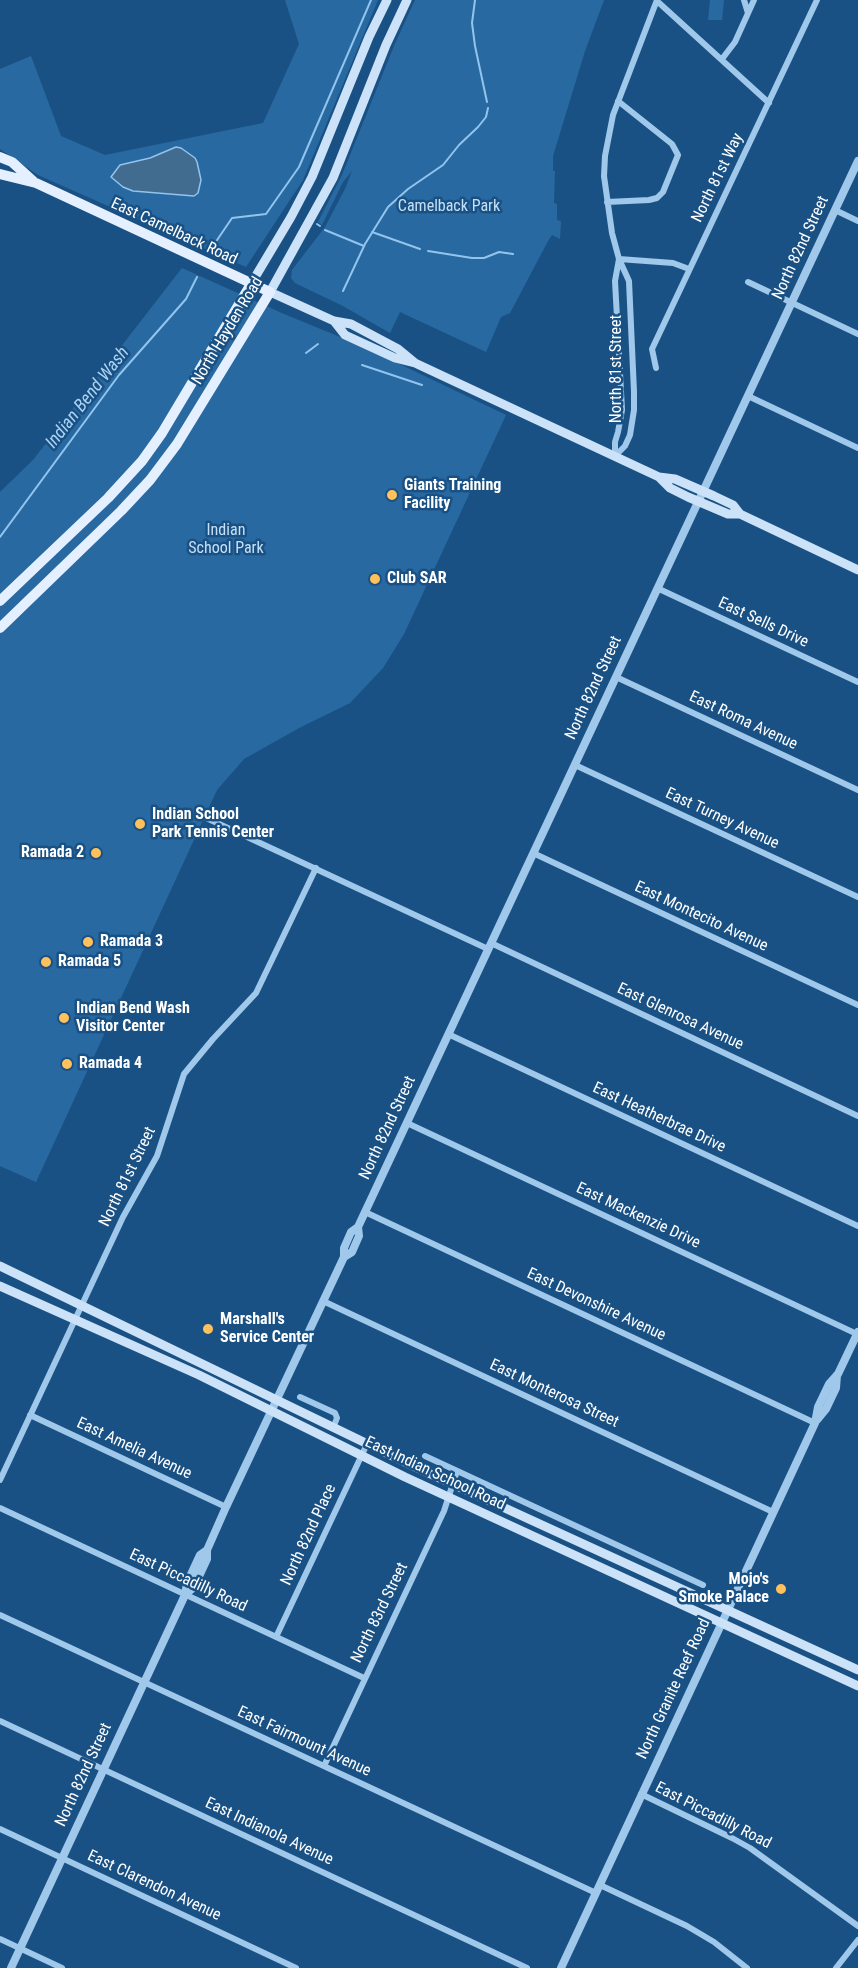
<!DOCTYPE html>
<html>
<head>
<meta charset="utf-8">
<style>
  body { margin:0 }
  canvas { display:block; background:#1a5184 }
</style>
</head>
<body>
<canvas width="858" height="1968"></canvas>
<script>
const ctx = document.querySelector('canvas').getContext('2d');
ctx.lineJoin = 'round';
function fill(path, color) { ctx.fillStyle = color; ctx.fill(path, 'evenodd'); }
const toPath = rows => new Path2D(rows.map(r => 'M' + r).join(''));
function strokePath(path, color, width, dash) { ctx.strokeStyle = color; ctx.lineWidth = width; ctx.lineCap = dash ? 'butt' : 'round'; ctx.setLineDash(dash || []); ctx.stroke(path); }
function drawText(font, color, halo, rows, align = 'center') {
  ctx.font = font + ' "Roboto Condensed",sans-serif'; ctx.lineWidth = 5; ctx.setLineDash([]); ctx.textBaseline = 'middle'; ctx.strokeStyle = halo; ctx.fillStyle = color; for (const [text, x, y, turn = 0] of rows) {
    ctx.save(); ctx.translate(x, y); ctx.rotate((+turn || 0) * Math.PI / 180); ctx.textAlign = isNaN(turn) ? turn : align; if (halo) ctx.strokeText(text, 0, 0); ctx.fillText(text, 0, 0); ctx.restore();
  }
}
const green = toPath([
  [285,0,378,0,303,180,246,267,38,175,0,149,0,69,31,56,61,136,105,155,263,123,299,44],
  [415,0,604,0,585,51,553,156,553,171,555,171,554,203,557,204,557,220,561,221,560,239,552,235,548,241,510,313,501,317,486,352,400,312,390,333,343,306,295,283,291,278,292,270,325,227,345,189,352,171,343,182,322,225,318,222,342,175,394,46],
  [710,0,724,0,722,20,708,20],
  [182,268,284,314,362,346,506,415,404,634,383,668,350,703,299,728,244,759,217,790,36,1182,0,1166,0,492,33,460]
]);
const water = toPath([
  [176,147,181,148,195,158,197,162,201,180,198,193,194,196,133,191,123,187,111,177,120,165,150,158,176,147]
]);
const stream = toPath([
  [475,0,472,23,475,46,487,102],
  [317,224,320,226],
  [325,230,364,246],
  [372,232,420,249],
  [211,249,232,218,266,214,299,167,371,0],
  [428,251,472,258,484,258,499,252,513,254],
  [343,291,365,244,388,207,408,189,443,165,459,145,478,127,486,117,488,108],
  [306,353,318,344],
  [362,365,422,385],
  [0,537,119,375,186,299,197,277]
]);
const minor = toPath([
  [744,0,748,13],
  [657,1,769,103],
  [722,59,735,42,754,0],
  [607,202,649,200,657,198,663,192,678,155,672,144,618,101],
  [835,210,858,221],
  [619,259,673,263,689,269],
  [748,282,858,334],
  [656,368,652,349,817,0],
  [748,396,858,448],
  [615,456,625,446,630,435,634,410,634,392,629,281,619,259,612,233,604,176,605,156,613,115,657,0],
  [615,456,615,442,618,432,622,410,615,281,619,259],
  [657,588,858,682],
  [616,677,858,790],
  [575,765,858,897],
  [202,816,488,949],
  [533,853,858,1005],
  [491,943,858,1116],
  [448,1034,858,1226],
  [407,1123,857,1334],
  [365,1212,815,1423],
  [323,1301,773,1512],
  [300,1397,335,1413,337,1418,333,1428],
  [30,1415,226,1507],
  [425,1456,703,1585],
  [0,1480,123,1217,157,1156,184,1074,213,1039,256,993,316,868],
  [0,1508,364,1678],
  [0,1615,596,1893],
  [276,1637,367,1444],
  [0,1721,527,1968],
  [324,1766,444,1511,457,1471],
  [641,1794,732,1838,750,1848,858,1926],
  [0,1829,296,1968],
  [600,1885,687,1926,714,1942,747,1968],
  [0,1939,62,1968],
  [836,1968,858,1940]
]);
const tertiary = toPath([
  [344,1257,352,1252,359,1236,358,1227,365,1212,858,161],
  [817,1420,826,1409,836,1388,837,1375],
  [185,1595,194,1587,207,1559,207,1550,226,1507,344,1257,344,1248,351,1232,358,1227],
  [11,1968,185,1595,187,1583,200,1555,207,1550],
  [561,1968,815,1423,818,1407,829,1384,838,1374,858,1332]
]);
const secondary = toPath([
  [407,0,386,45,333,178,270,292,334,321,351,324,398,349,415,363],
  [251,284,291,217,312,177,369,37,387,0],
  [334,321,345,335,395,358,415,363,659,477,675,479,714,496,733,505,740,514],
  [659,477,670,488,688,497,728,514,740,514,858,570],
  [0,1266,411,1465,858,1670],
  [0,1286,199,1375,405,1477,858,1686]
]);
const primary = toPath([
  [0,157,12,162,33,181],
  [0,174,36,183,270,292,177,444,150,480,121,511,0,628],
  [0,601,108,498,142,461,162,433,251,284]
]);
const markers = [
  [392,495,6,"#fec15b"],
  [375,579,6,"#fec15b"],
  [140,824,6,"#fec15b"],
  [96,853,6,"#fec15b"],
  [88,942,6,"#fec15b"],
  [46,962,6,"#fec15b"],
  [64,1018,6,"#fec15b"],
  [67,1064,6,"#fec15b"],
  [208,1329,6,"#fec15b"],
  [781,1589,6,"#fec15b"]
];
const streetNames = [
  ["North 81st Way",718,178,-64],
  ["East Camelback Road",174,232,25],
  ["North 82nd Street",801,248,-65],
  ["North Hayden Road",228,331,-59],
  ["North 81st Street",617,369,-90],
  ["East Sells Drive",763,623,25],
  ["North 82nd Street",594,688,-65],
  ["East Roma Avenue",743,721,25],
  ["East Turney Avenue",722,819,25],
  ["East Montecito Avenue",701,917,25],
  ["East Glenrosa Avenue",680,1017,25],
  ["East Heatherbrae Drive",659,1118,25],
  ["North 82nd Street",388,1128,-65],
  ["North 81st Street",128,1177,-64],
  ["East Mackenzie Drive",638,1216,25],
  ["East Devonshire Avenue",596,1305,25],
  ["East Monterosa Street",554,1394,25],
  ["East Amelia Avenue",134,1449,25],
  ["East Indian School Road",435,1474,25],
  ["North 82nd Place",309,1535,-65],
  ["East Piccadilly Road",188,1581,25],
  ["North 83rd Street",380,1613,-64],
  ["North Granite Reef Road",674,1689,-65],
  ["East Fairmount Avenue",304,1742,25],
  ["North 82nd Street",84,1775,-65],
  ["East Piccadilly Road",713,1816,27],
  ["East Indianola Avenue",269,1832,25],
  ["East Clarendon Avenue",154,1886,25]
];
const parkNames = [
  ["Camelback Park",449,207],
  ["Indian",226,531],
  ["School Park",226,549]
];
const poiNames = [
  ["Giants Training",404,486],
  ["Facility",404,504],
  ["Club SAR",387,579],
  ["Indian School",152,815],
  ["Park Tennis Center",152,833],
  ["Ramada 2",84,853,"right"],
  ["Ramada 3",100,942],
  ["Ramada 5",58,962],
  ["Indian Bend Wash",76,1009],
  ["Visitor Center",76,1027],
  ["Ramada 4",79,1064],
  ["Marshall's",220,1320],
  ["Service Center",220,1338],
  ["Mojo's",769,1580,"right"],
  ["Smoke Palace",769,1598,"right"]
];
const waterNames = [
  ["Indian Bend Wash",88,398,-52]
];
fill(green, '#2969a1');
fill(water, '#426b90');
strokePath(water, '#92c4ee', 1.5);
strokePath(stream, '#92c4ee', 2);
strokePath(minor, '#9fc8eb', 6);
strokePath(tertiary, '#9fc8eb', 8);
strokePath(secondary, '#cbe2f8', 9);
strokePath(primary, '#e4f0ff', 10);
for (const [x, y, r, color] of markers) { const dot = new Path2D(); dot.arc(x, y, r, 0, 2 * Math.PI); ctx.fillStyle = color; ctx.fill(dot); strokePath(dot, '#1a5184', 2); }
drawText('16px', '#fff', '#1a5184', streetNames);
drawText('16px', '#c4e0f8', '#1a5184', parkNames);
drawText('bold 16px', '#fff', '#1a5184', poiNames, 'left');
drawText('italic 18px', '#aad2f3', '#1a5184', waterNames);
</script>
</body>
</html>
